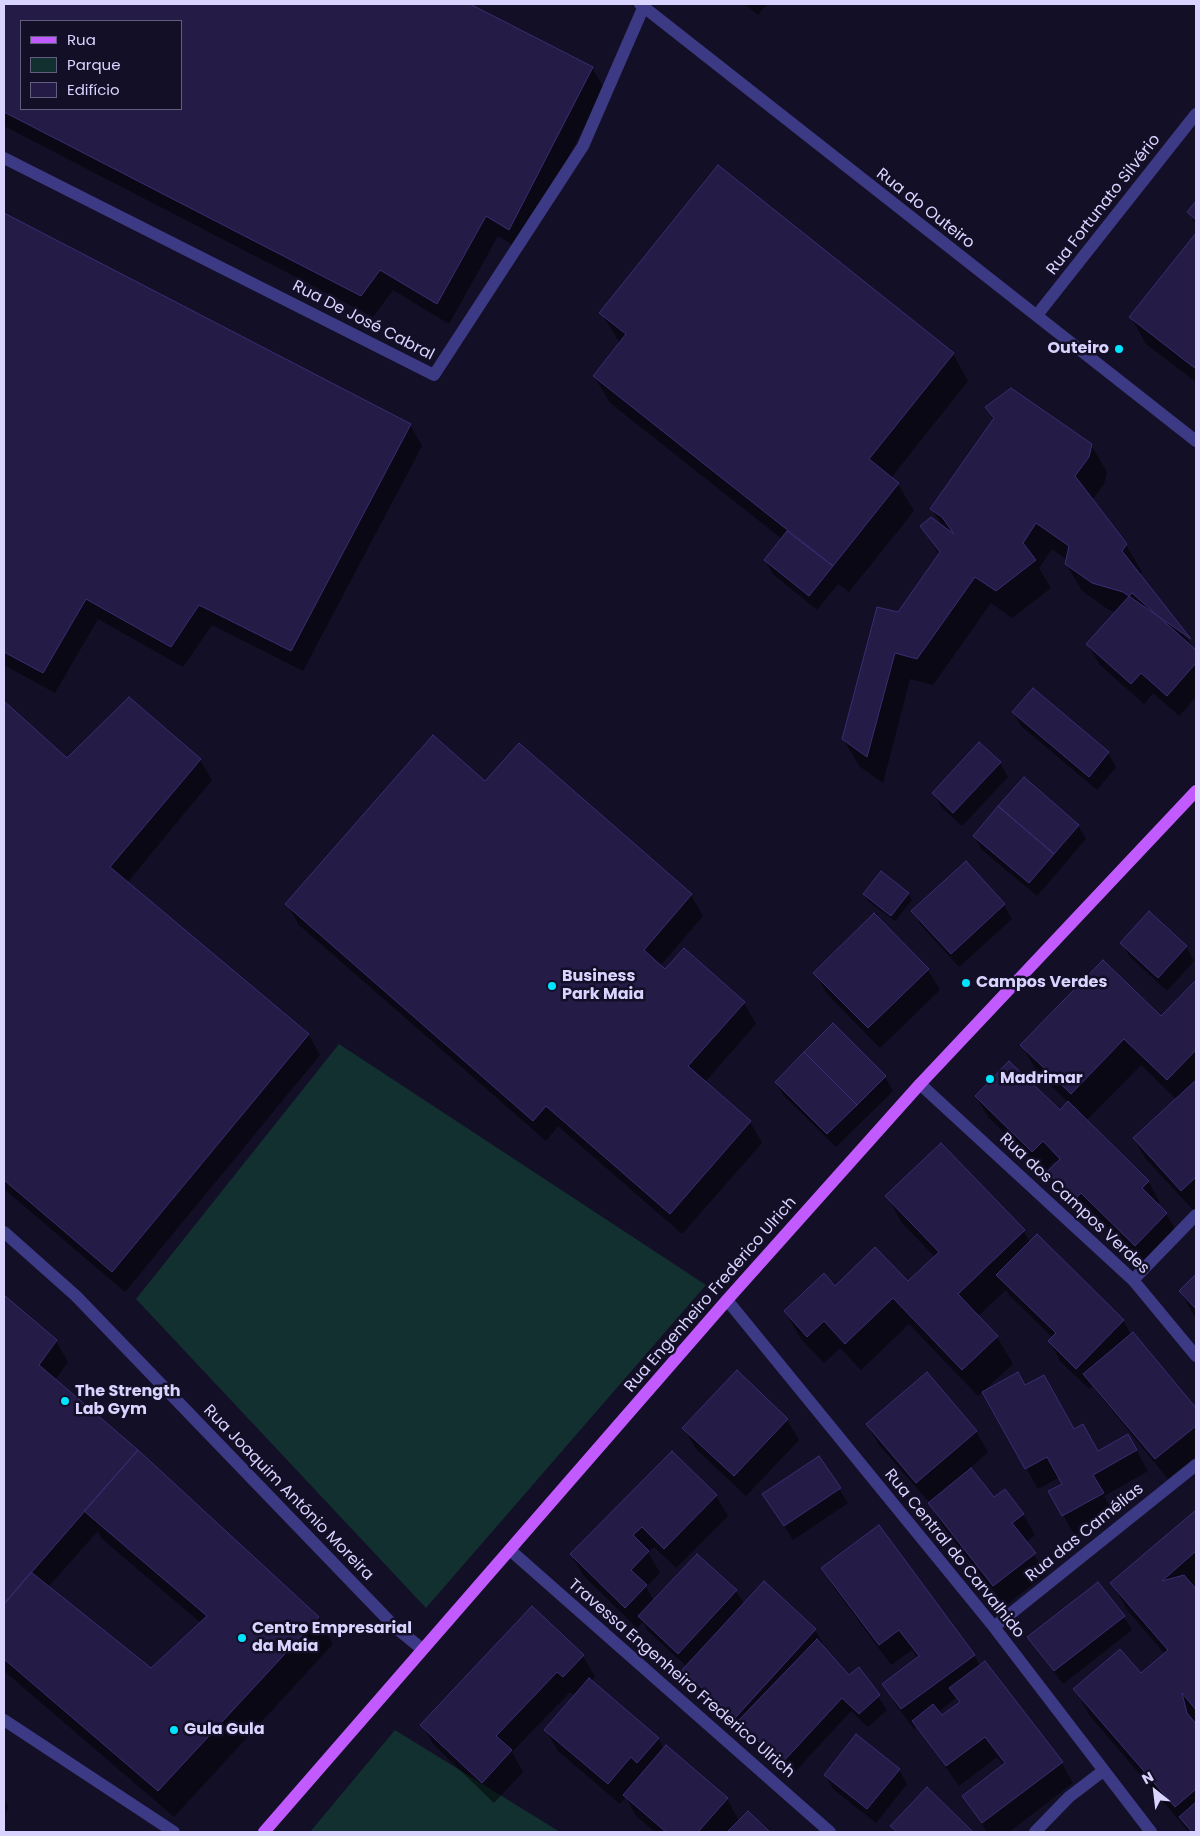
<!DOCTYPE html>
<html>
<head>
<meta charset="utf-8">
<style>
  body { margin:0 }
  #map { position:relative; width:1200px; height:1836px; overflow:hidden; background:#130f26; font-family:Poppins,sans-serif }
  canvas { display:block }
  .frame { position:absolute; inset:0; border:5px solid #d9d4ff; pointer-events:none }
  .legend { position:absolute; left:20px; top:20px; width:162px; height:90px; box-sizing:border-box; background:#130f26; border:1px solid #625e7d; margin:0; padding:6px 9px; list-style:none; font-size:15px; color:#d9d4ff }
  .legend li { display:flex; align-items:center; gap:10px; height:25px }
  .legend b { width:25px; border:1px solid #625e7d }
  .north { position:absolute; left:1130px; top:1766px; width:50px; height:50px; -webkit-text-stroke:4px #130f26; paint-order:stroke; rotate:331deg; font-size:14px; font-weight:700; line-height:20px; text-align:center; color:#d9d4ff }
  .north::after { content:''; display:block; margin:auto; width:18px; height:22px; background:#d9d4ff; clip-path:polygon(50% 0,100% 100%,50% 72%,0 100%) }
</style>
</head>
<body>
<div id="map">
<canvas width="1200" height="1836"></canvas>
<div class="frame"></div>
<ul class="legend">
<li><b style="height:6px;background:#c25bff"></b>Rua</li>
<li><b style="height:14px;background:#12302f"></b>Parque</li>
<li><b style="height:14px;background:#241b47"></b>Edifício</li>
</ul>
<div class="north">N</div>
</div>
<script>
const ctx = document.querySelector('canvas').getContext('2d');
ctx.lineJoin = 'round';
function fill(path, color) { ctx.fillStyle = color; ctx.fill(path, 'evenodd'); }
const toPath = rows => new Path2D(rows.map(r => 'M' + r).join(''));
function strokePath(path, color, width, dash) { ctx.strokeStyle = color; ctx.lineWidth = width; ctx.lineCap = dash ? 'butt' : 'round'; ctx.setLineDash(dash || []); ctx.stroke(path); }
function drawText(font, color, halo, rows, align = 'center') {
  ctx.font = font + ' Poppins,sans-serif'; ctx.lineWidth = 5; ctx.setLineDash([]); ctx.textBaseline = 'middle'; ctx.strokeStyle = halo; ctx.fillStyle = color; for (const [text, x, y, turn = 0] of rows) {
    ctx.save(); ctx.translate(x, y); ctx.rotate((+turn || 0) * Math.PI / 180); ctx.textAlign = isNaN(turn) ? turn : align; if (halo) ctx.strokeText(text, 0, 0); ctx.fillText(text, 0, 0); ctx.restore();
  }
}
const green = toPath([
  [339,1044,706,1285,426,1608,136,1299],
  [395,1730,560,1832,310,1832]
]);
const shadow = toPath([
  [4,4,467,4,592,68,604,88,521,250,498,236,449,324,393,290,373,317,4,126],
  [21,21,181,21,181,109,21,109],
  [745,4,767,4,758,15],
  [1196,203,1196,225,1189,212],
  [4,214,410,425,422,446,303,671,212,625,183,667,98,619,55,693,4,665],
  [1196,235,1196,382,1146,344,1131,317],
  [601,313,953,354,968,381,891,478,898,484,914,511,849,592,838,584,817,610,773,574,765,560,782,539,610,403,594,376,620,343],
  [987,408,1091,445,1107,472,1104,484,1092,500,1126,545,1142,572,1140,575,1196,651,1196,697,1179,716,1153,693,1144,704,1100,665,1088,645,1116,612,1109,610,1082,591,1066,564,1067,560,1052,549,1039,568,1051,588,1012,618,991,603,933,685,910,679,883,783,859,766,843,739,898,614,939,555,922,526,941,525,932,509,994,420],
  [4,703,67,760,200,760,212,780,127,883,308,1034,320,1055,125,1292,4,1189],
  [1013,712,1108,753,1116,767,1097,790,1021,726],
  [519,745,691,895,703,916,660,966,666,971,744,1003,756,1024,705,1082,750,1122,762,1143,682,1234,558,1126,546,1141,299,925,287,904,485,783],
  [1000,763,1008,777,962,826,942,808,934,794],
  [1078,825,1086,839,1037,896,982,850,974,836],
  [966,863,1004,905,1012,919,959,967,921,925,913,912],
  [908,893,912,900,895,921,868,901,864,894],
  [1122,943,1186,947,1194,961,1167,991,1130,957],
  [928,970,940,990,880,1048,827,994,815,973],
  [1196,982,1196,1209,1194,1211,1146,1159,1134,1139,1177,1100,1141,1065,1087,1120,1148,1181,1160,1202,1157,1205,1166,1214,1178,1234,1147,1266,1093,1213,1087,1219,1061,1193,1049,1173,1058,1163,1055,1161,1044,1172,988,1117,976,1096,1060,1112,1068,1102,1037,1072,1022,1045,1161,1018],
  [885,1077,893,1091,836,1147,784,1096,776,1082],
  [941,1144,1024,1231,1030,1243,1123,1320,1131,1335,1196,1410,1196,1456,1168,1479,1092,1386,1089,1389,1061,1362,1049,1341,1053,1338,1010,1296,1006,1290,978,1316,997,1337,1013,1364,978,1396,909,1324,861,1370,840,1348,824,1363,801,1339,785,1312,835,1287,908,1283,935,1257,902,1223,887,1196],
  [1196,1276,1196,1319,1180,1291],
  [4,1296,56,1341,68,1362,55,1380,318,1617,333,1644,174,1817,4,1671],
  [98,1531,101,1538,201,1623,151,1670,48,1587],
  [1025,1387,1098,1452,1128,1436,1148,1471,1104,1496,1114,1514,1075,1536,1050,1492,1063,1484,1060,1477,1038,1489,984,1393],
  [787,1420,799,1440,746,1496,696,1449,684,1428],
  [867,1424,976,1431,988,1452,961,1476,994,1499,1023,1514,1035,1535,1026,1542,1046,1574,1005,1606,941,1524,929,1502,879,1445],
  [818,1457,848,1503,793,1540,764,1494],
  [716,1496,728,1516,676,1568,654,1547,648,1552,660,1573,646,1587,654,1601,697,1555,736,1591,744,1604,815,1630,823,1644,821,1645,849,1677,859,1669,887,1710,868,1727,851,1711,791,1776,692,1684,684,1670,687,1667,648,1631,643,1622,637,1628,583,1575,571,1554],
  [1196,1511,1196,1832,1189,1832,1090,1716,1075,1689,1140,1675,1165,1654,1127,1610,1112,1583],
  [823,1568,974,1655,980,1666,1062,1763,1073,1783,1009,1832,987,1832,964,1796,1004,1765,997,1757,959,1786,917,1727,914,1729,896,1705,884,1684,918,1659,912,1650,891,1665,835,1589],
  [956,1698,960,1704,942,1717,938,1712],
  [532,1608,583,1656,595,1677,591,1681,658,1738,664,1749,727,1799,739,1821,748,1813,768,1832,655,1832,636,1816,626,1797,620,1804,558,1751,546,1730,575,1696,570,1692,512,1752,523,1772,494,1803,434,1745,422,1725],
  [1123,1616,1132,1630,1063,1684,1029,1638],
  [857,1736,899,1770,907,1784,876,1823,833,1789,825,1775],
  [927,1789,971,1832,895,1832,891,1826],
  [4,1799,9,1808,4,1814]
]);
const building = toPath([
  [4,4,470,4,593,67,509,230,486,216,437,304,380,270,361,296,4,112,4,4],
  [21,21,181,21,181,109,21,109,21,21],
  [718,165,954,353,869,459,899,483,833,566,593,376,626,334,599,313,718,165],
  [1196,201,1196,220,1187,212,1196,201],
  [4,213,411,424,291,651,199,605,171,647,86,599,43,673,4,652,4,213],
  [1196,233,1196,369,1129,317,1196,233],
  [1011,388,1092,444,1089,457,1075,476,1127,544,1122,551,1191,639,1123,592,1092,583,1065,564,1069,546,1036,523,1023,543,1036,560,996,591,975,577,917,659,895,653,867,757,842,739,877,607,898,612,940,552,920,526,931,517,954,534,942,517,930,509,994,418,985,407,1011,388],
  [787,531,833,566,809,596,764,560,787,531],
  [1132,593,1196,650,1196,663,1167,696,1141,673,1131,684,1086,644,1132,593],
  [1033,688,1109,752,1089,777,1012,712,1033,688],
  [129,697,201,759,110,867,309,1034,112,1272,4,1180,4,701,67,758,129,697],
  [433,735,485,781,519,743,692,894,644,950,665,969,684,948,745,1002,688,1066,751,1121,670,1214,546,1106,533,1121,285,904,433,735],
  [979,742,1001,762,953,813,932,793,979,742],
  [1024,777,1079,825,1054,854,998,806,1024,777],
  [998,806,1054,854,1029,883,973,836,998,806],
  [966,861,1005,904,951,954,911,911,966,861],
  [881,871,909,893,891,916,863,894,881,871],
  [1149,911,1187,946,1158,978,1120,943,1149,911],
  [874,913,929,969,868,1028,813,973,874,913],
  [1103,960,1161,1016,1196,980,1196,1050,1167,1080,1124,1039,1071,1094,1020,1045,1103,960],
  [833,1023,886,1076,857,1105,804,1052,833,1023],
  [804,1052,857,1105,827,1134,775,1082,804,1052],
  [1009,1061,1060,1110,1068,1101,1149,1181,1142,1188,1167,1213,1135,1246,1081,1193,1075,1199,1047,1172,1060,1159,1043,1141,1032,1152,975,1096,1009,1061],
  [1196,1080,1196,1177,1181,1191,1133,1138,1196,1080],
  [941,1143,1025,1230,958,1294,998,1336,962,1370,893,1298,845,1344,824,1321,807,1337,784,1311,824,1273,835,1286,875,1247,908,1281,939,1252,885,1196,941,1143],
  [1037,1234,1124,1320,1076,1369,1048,1341,1056,1333,996,1275,1037,1234],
  [1196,1274,1196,1309,1179,1291,1196,1274],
  [4,1295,57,1340,39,1365,138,1450,4,1604,4,1295],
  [1133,1332,1196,1408,1196,1426,1155,1459,1083,1374,1133,1332],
  [737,1370,788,1419,734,1476,682,1428,737,1370],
  [927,1372,977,1431,916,1483,866,1424,927,1372],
  [1018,1372,1025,1385,1044,1375,1074,1429,1083,1424,1098,1451,1128,1434,1137,1450,1093,1475,1104,1493,1062,1516,1048,1491,1062,1484,1047,1457,1025,1469,982,1392,1018,1372],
  [138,1450,319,1617,158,1791,4,1659,4,1604,31,1572,151,1668,207,1616,84,1511,138,1450],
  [672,1451,717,1495,664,1549,642,1527,633,1535,649,1551,631,1570,647,1585,625,1608,570,1554,672,1451],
  [819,1456,841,1488,784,1526,762,1494,819,1456],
  [971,1468,994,1497,1005,1489,1024,1514,1012,1523,1036,1553,993,1586,928,1503,971,1468],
  [1196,1510,1196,1551,1162,1581,1184,1575,1196,1589,1196,1710,1182,1693,1187,1713,1196,1724,1196,1789,1175,1807,1073,1689,1120,1649,1141,1673,1168,1650,1110,1583,1196,1510],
  [879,1525,975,1655,901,1709,882,1684,919,1656,899,1630,879,1645,821,1568,879,1525],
  [697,1554,737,1590,678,1654,638,1616,697,1554],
  [764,1581,816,1629,735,1718,682,1670,764,1581],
  [1098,1582,1125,1616,1054,1671,1027,1637,1098,1582],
  [532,1606,584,1655,563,1677,557,1672,496,1736,512,1750,482,1783,420,1725,532,1606],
  [817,1639,849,1675,859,1667,880,1695,859,1714,842,1698,782,1763,737,1722,817,1639],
  [985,1661,1063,1762,982,1823,962,1796,1005,1763,985,1737,946,1766,912,1721,933,1704,942,1715,960,1702,949,1688,985,1661],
  [589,1678,659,1738,637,1763,631,1757,608,1784,544,1730,589,1678],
  [856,1734,900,1769,867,1809,824,1775,856,1734],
  [666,1745,728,1798,698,1832,666,1832,623,1795,666,1745],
  [927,1787,973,1832,897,1832,890,1826,927,1787],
  [1196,1802,1196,1832,1192,1832,1179,1817,1196,1802],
  [748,1811,770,1832,727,1832,748,1811]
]);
const minor = toPath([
  [640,4,1196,441],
  [4,158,434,375,583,146,644,6],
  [1037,315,1196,114],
  [920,1084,1133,1280,1196,1356],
  [4,1232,76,1296,395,1627,422,1649],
  [1133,1280,1196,1215],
  [727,1300,994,1627,1151,1832],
  [510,1550,830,1832],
  [994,1627,1196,1465],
  [4,1720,174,1832],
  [1035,1832,1069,1797,1103,1771]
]);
const major = toPath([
  [264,1832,727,1300,920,1084,1196,791]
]);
const markers = [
  [1119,349,5,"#00e5ff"],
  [966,983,5,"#00e5ff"],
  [552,986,5,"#00e5ff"],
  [990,1079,5,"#00e5ff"],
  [65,1401,5,"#00e5ff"],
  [242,1638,5,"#00e5ff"],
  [174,1730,5,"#00e5ff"]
];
const streetNames = [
  ["Rua Fortunato Silvério",1104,205,-52],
  ["Rua do Outeiro",925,209,38],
  ["Rua De José Cabral",363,321,27],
  ["Rua dos Campos Verdes",1074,1204,43],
  ["Rua Engenheiro Frederico Ulrich",711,1295,-49],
  ["Rua Joaquim António Moreira",288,1493,46],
  ["Rua das Camélias",1085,1533,-39],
  ["Rua Central do Carvalhido",954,1554,51],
  ["Travessa Engenheiro Frederico Ulrich",681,1679,41]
];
const poiNames = [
  ["Outeiro",1109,349,"right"],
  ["Business",562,977],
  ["Park Maia",562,995],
  ["Campos Verdes",976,983],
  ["Madrimar",1000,1079],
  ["The Strength",75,1392],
  ["Lab Gym",75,1410],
  ["Centro Empresarial",252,1629],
  ["da Maia",252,1647],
  ["Gula Gula",184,1730]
];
fill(green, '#12302f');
fill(shadow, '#0007');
fill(building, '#241b47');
strokePath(building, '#3b2d73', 1);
strokePath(minor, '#3d3a85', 12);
strokePath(major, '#c25bff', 12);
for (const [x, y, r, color] of markers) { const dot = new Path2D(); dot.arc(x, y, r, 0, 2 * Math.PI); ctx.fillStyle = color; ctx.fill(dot); strokePath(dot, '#130f26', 2); }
drawText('16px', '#d9d4ff', '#130f26', streetNames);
drawText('bold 16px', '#d9d4ff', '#130f26', poiNames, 'left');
</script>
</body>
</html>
